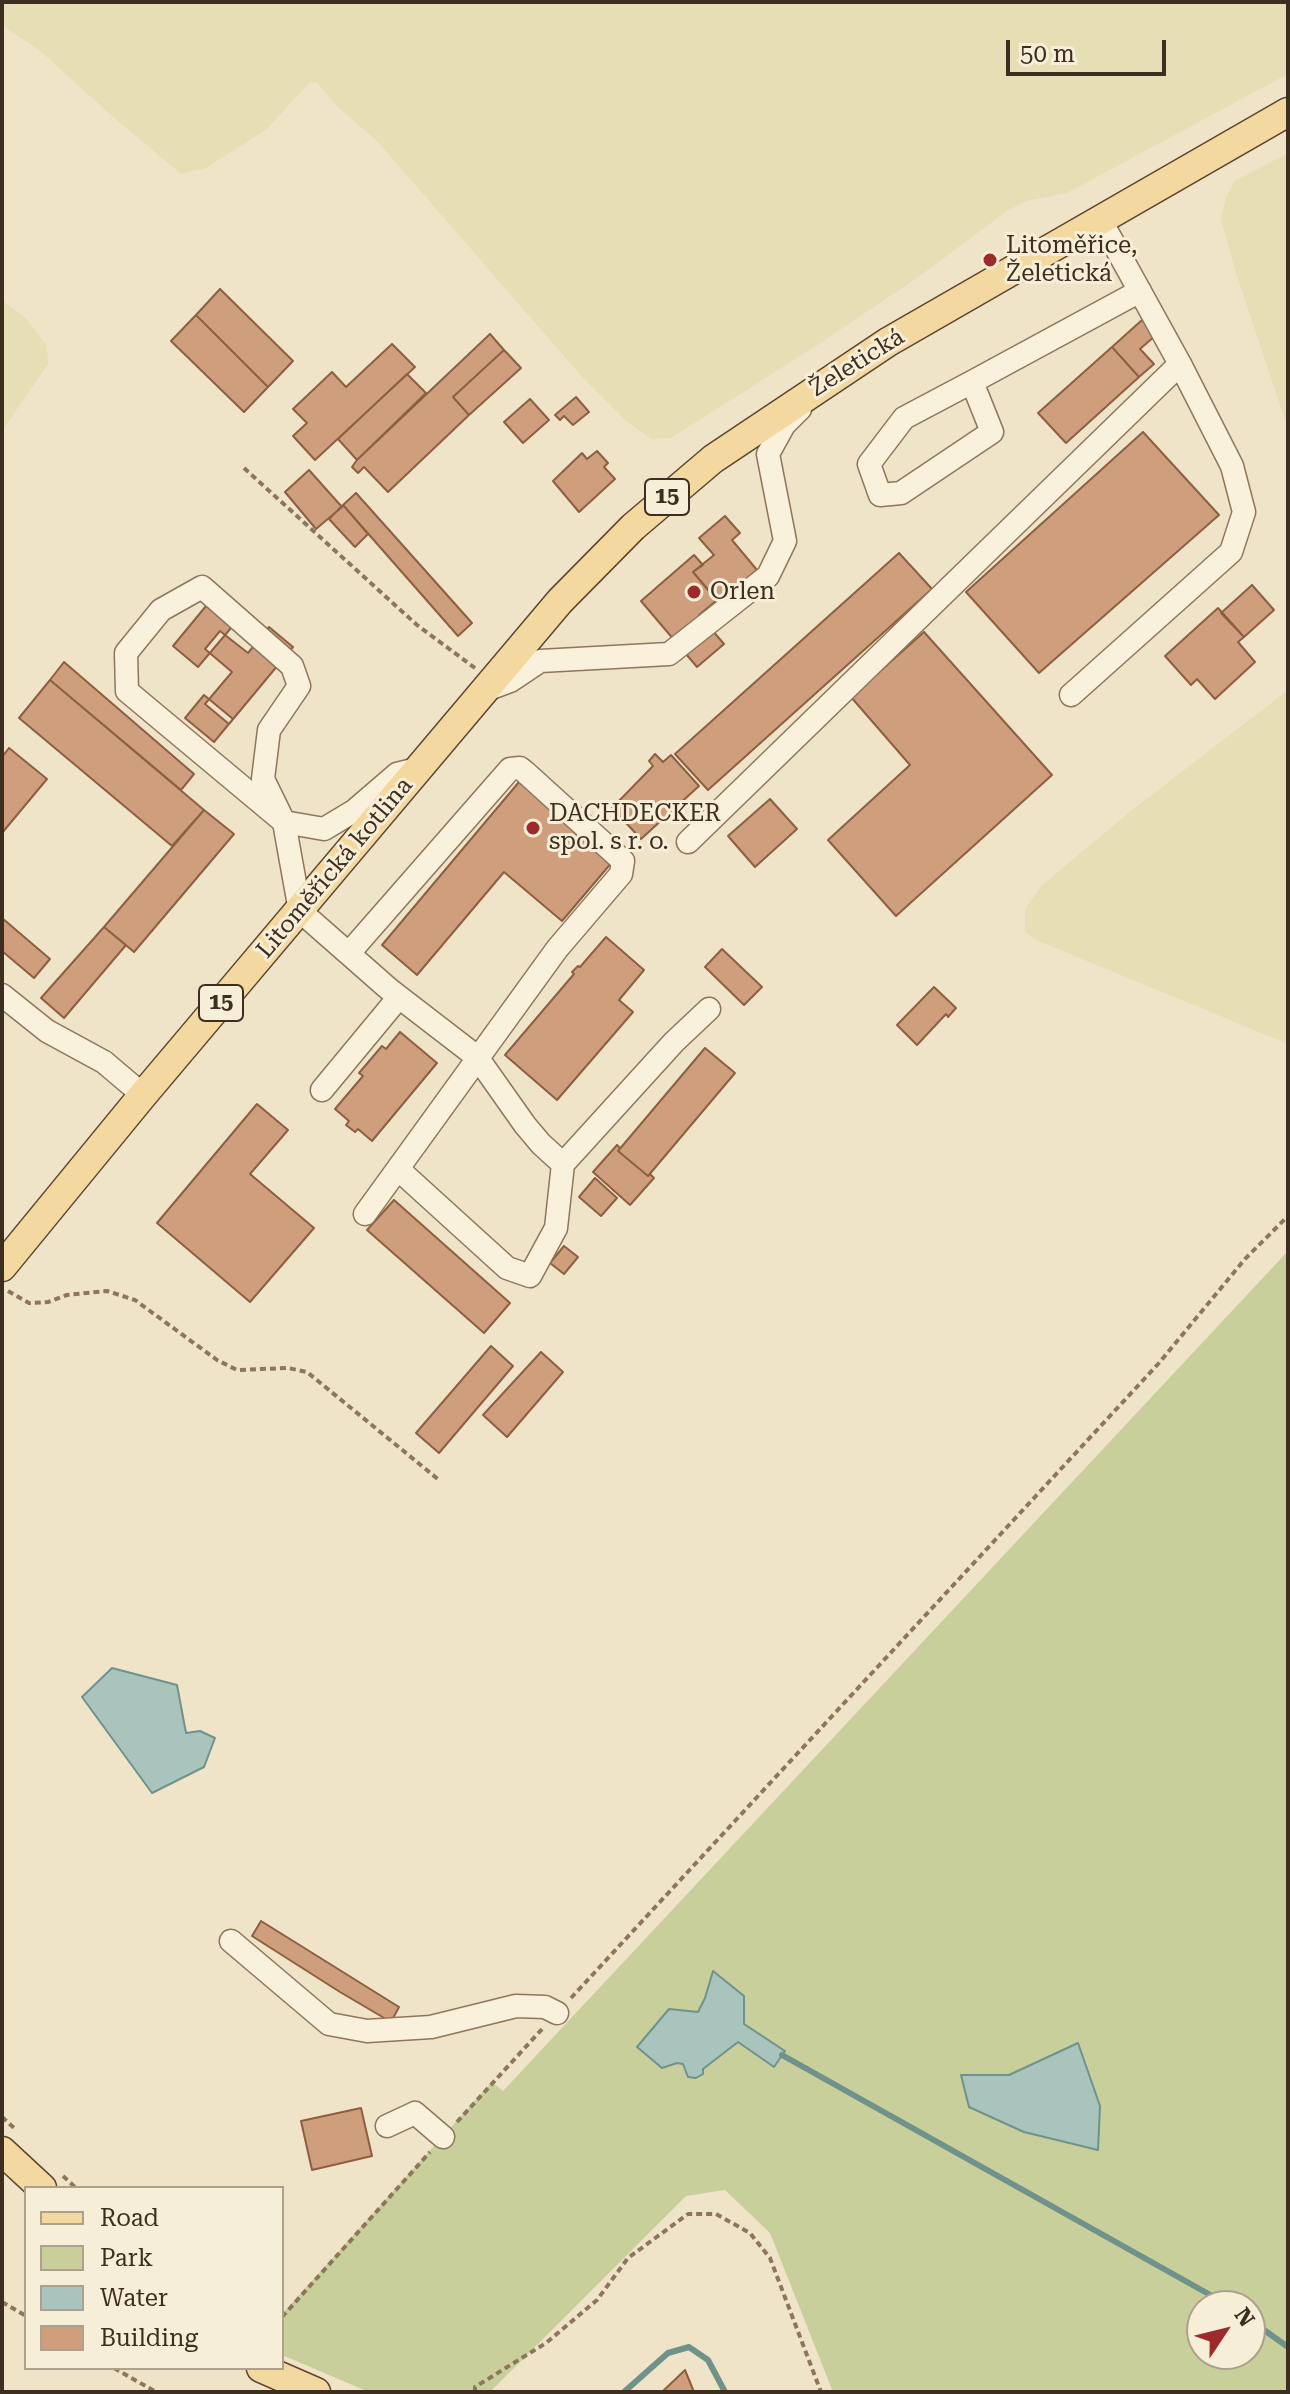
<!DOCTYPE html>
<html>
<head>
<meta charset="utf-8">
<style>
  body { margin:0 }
  #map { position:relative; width:1290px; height:2394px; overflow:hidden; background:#f0e4c8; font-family:"Roboto Serif",serif }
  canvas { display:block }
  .frame { position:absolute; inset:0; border:4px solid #3d2e20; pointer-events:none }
  .legend { position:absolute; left:24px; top:2186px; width:260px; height:184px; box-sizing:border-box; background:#f7eed8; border:2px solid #ada18e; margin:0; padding:10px 14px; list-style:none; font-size:24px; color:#3d2e20 }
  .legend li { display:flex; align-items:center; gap:16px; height:40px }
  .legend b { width:40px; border:2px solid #ada18e }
  .north { position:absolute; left:1186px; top:2290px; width:80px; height:80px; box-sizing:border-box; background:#f7eed8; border:2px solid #ada18e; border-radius:50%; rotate:55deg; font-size:22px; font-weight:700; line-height:32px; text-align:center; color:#3d2e20 }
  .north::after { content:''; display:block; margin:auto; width:28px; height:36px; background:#9e2a2b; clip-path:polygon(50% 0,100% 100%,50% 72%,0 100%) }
  .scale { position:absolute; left:1006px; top:40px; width:160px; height:36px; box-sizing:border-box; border:4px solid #3d2e20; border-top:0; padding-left:10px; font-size:24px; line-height:28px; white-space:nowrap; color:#3d2e20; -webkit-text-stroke:6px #f7eed8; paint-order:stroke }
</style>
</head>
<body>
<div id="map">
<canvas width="1290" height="2394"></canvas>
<div class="frame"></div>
<ul class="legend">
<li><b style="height:10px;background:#f3d9a0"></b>Road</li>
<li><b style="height:22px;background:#c9cf9b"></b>Park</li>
<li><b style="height:22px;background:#a9c4bc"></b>Water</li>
<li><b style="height:22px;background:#cf9f7d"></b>Building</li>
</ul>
<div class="north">N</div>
<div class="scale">50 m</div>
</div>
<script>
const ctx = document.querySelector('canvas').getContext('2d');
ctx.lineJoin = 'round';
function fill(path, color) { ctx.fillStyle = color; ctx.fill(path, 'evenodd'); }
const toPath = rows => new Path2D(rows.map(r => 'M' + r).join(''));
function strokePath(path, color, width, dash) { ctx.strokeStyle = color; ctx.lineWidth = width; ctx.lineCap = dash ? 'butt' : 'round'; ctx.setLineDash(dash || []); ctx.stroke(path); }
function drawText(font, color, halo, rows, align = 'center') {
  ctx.font = font + ' "Roboto Serif",serif'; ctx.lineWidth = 6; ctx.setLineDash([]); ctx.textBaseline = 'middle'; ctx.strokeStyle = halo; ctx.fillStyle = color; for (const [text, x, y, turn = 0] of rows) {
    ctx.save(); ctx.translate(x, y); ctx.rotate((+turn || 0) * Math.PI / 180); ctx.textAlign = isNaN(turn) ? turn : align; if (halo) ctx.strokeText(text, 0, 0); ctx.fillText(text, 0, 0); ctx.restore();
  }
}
const farmland = toPath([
  [2,2,1288,2,1288,74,1067,193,1026,201,1007,211,917,278,819,344,671,438,652,439,626,421,583,378,377,141,338,107,317,83,310,82,267,129,206,168,181,174,111,115,39,50,2,25],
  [1288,153,1288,429,1237,276,1221,220,1226,197,1235,181],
  [2,300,27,319,47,346,48,364,2,431],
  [1288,690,1288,1044,1036,940,1025,931,1025,909,1042,885,1132,810]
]);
const green = toPath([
  [1288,1251,1288,2392,833,2392,770,2233,725,2190,686,2196,490,2392,369,2392,282,2355,282,2314,492,2082,503,2091],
  [1202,2306,1250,2306,1250,2354,1202,2354]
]);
const water = toPath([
  [112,1668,177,1685,186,1733,200,1731,215,1738,204,1767,152,1793,82,1697,112,1668],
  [713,1971,744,1996,744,2024,785,2051,774,2067,738,2042,703,2069,703,2074,696,2078,688,2077,683,2064,677,2063,662,2068,637,2047,669,2009,698,2012,705,1998,713,1971],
  [1078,2043,1100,2106,1098,2150,1024,2132,969,2107,961,2075,1009,2075,1078,2043]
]);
const stream = toPath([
  [782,2055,1230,2306],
  [1250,2320,1288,2347],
  [624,2392,668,2353,689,2347,708,2360,725,2392]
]);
const building = toPath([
  [220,289,293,361,268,387,196,315,220,289],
  [196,315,268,387,244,412,171,341,196,315],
  [1142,320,1156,335,1140,349,1154,364,1139,377,1112,347,1142,320],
  [490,334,504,350,453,397,469,415,388,492,364,467,358,473,352,467,357,460,490,334],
  [392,344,415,367,315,460,293,436,307,423,293,409,332,372,346,387,392,344],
  [1112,347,1139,377,1066,443,1038,413,1112,347],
  [504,350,521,368,469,415,453,397,504,350],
  [407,374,426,393,357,460,338,439,407,374],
  [576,397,589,412,573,425,564,416,560,420,555,415,576,397],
  [530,399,549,420,523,443,504,422,530,399],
  [1143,432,1219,515,1039,673,966,592,1143,432],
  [597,451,608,463,604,467,615,479,579,512,553,481,582,453,587,459,597,451],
  [309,470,342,507,316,529,285,492,309,470],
  [356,493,472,623,458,636,343,505,356,493],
  [343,505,368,534,355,547,329,519,343,505],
  [725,516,740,533,732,540,757,570,719,603,693,572,714,555,699,538,725,516],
  [899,553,932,589,708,790,675,754,899,553],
  [694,555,703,565,693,572,717,600,699,615,724,644,697,667,641,601,694,555],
  [1252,585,1274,610,1244,637,1221,613,1252,585],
  [211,600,236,622,198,667,173,646,211,600],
  [1218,608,1244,637,1238,642,1255,662,1215,699,1197,679,1191,685,1165,656,1218,608],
  [269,627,293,647,229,724,205,704,232,672,205,649,220,631,248,653,269,627],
  [924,632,1052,775,896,916,828,840,910,765,851,697,924,632],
  [64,662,194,774,181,790,50,680,64,662],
  [50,680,204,810,172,846,19,718,50,680],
  [204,695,233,719,214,742,185,718,204,695],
  [9,748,47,779,2,833,2,757,9,748],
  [655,754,663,762,671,755,699,786,641,839,612,808,653,766,649,761,655,754],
  [519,782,613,861,562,921,504,872,417,975,382,945,519,782],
  [770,799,797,829,755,867,728,836,770,799],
  [204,810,234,834,134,952,104,927,204,810],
  [2,918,50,959,34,978,2,951,2,918],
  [104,927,126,945,64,1018,41,998,104,927],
  [606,937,644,970,619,1000,633,1012,557,1100,505,1055,574,974,572,972,578,966,580,967,606,937],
  [722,949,762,987,744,1005,705,967,722,949],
  [934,987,956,1008,948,1017,946,1014,917,1045,897,1025,934,987],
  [400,1032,437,1063,372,1141,358,1129,355,1132,346,1125,349,1121,335,1109,363,1076,359,1073,382,1046,386,1049,400,1032],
  [705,1048,735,1073,648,1176,618,1151,705,1048],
  [257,1104,288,1130,250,1174,314,1228,250,1302,157,1223,257,1104],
  [617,1145,620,1148,618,1151,648,1176,650,1174,654,1178,630,1205,593,1172,617,1145],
  [595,1178,617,1198,601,1216,579,1197,595,1178],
  [394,1200,510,1303,484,1333,367,1230,394,1200],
  [564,1246,578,1257,564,1274,550,1263,564,1246],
  [491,1346,513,1366,439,1453,416,1433,491,1346],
  [541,1352,563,1372,507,1437,483,1415,541,1352],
  [261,1921,399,2007,391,2022,340,1992,252,1936,261,1921],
  [361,2108,372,2156,312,2170,301,2121,361,2108],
  [685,2370,694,2392,662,2392,685,2370]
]);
const path = toPath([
  [244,468,417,625,475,668],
  [8,1291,29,1303,48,1302,67,1295,107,1291,135,1300,217,1360,237,1370,288,1368,307,1372,439,1480],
  [571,1998,1159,1363,1245,1259,1288,1216],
  [2,2117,14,2128],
  [457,2122,543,2028],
  [63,2176,76,2188],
  [2,2302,26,2316],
  [282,2317,430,2152],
  [114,2368,156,2392],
  [475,2392,475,2387,546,2343,597,2300,628,2258,688,2214,716,2214,750,2233,770,2258,821,2392]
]);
const minor = toPath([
  [972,382,992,432,901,493,880,495,869,464,904,418,972,382,1140,291],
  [486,690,510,681,540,661,669,654,768,576,785,541,768,454,784,425,800,409],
  [1071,695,1231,552,1244,512,1232,466,1180,364,1100,219],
  [417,769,397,774,354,811,324,829,284,822,263,779,269,730,299,686,292,666,202,587,161,610,126,653,127,691,284,822,300,911,390,990,477,1057,525,1125,541,1144,563,1164],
  [688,842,1180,364],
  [349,953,510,769,520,768,525,772,623,861,621,874,557,949,365,1214],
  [2,995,47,1031,104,1062,143,1095],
  [322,1090,399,997],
  [398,1169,507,1268,530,1276,556,1228,563,1164,674,1042,709,1009],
  [231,1941,329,2024,367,2031,431,2027,516,2006,545,2007,557,2013],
  [387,2126,415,2113,443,2137]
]);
const major = toPath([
  [2,1267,143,1095,560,601,633,527,713,459,888,342,1288,112],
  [2,2151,42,2188],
  [261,2368,316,2392]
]);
const markers = [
  [990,260,8,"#9e2a2b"],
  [694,592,8,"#9e2a2b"],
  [533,828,8,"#9e2a2b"]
];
const shields = [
  [667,497,44],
  [221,1003,44]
];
const shieldNames = [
  ["15",667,497],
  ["15",221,1003]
];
const poiNames = [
  ["Litoměřice,",1006,246],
  ["Želetická",1006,274],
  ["Orlen",710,592],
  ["DACHDECKER",549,814],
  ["spol. s r. o.",549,842]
];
const streetNames = [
  ["Želetická",857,363,-32],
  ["Litoměřická kotlina",335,868,-50]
];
fill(farmland, '#e6deb5');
fill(green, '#c9cf9b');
fill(water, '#a9c4bc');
strokePath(water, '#6f938a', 2);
strokePath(stream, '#6f938a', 6);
fill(building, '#cf9f7d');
strokePath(building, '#8d5f41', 2);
strokePath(minor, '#8d765c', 25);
strokePath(major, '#5b4430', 31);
strokePath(path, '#8d765c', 4, [6, 4]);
strokePath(minor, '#faf1dc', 22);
strokePath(major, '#f3d9a0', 28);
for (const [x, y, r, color] of markers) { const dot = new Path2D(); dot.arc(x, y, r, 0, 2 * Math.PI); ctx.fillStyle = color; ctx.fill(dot); strokePath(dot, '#f7eed8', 3); }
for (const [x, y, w] of shields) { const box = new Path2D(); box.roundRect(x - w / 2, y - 18, w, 36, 6); ctx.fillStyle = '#f7eed8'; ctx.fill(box); strokePath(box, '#3d2e20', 2); }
drawText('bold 22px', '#3d2e20', null, shieldNames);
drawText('24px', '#3d2e20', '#f7eed8', poiNames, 'left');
drawText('24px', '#3d2e20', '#f7eed8', streetNames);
</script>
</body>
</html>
